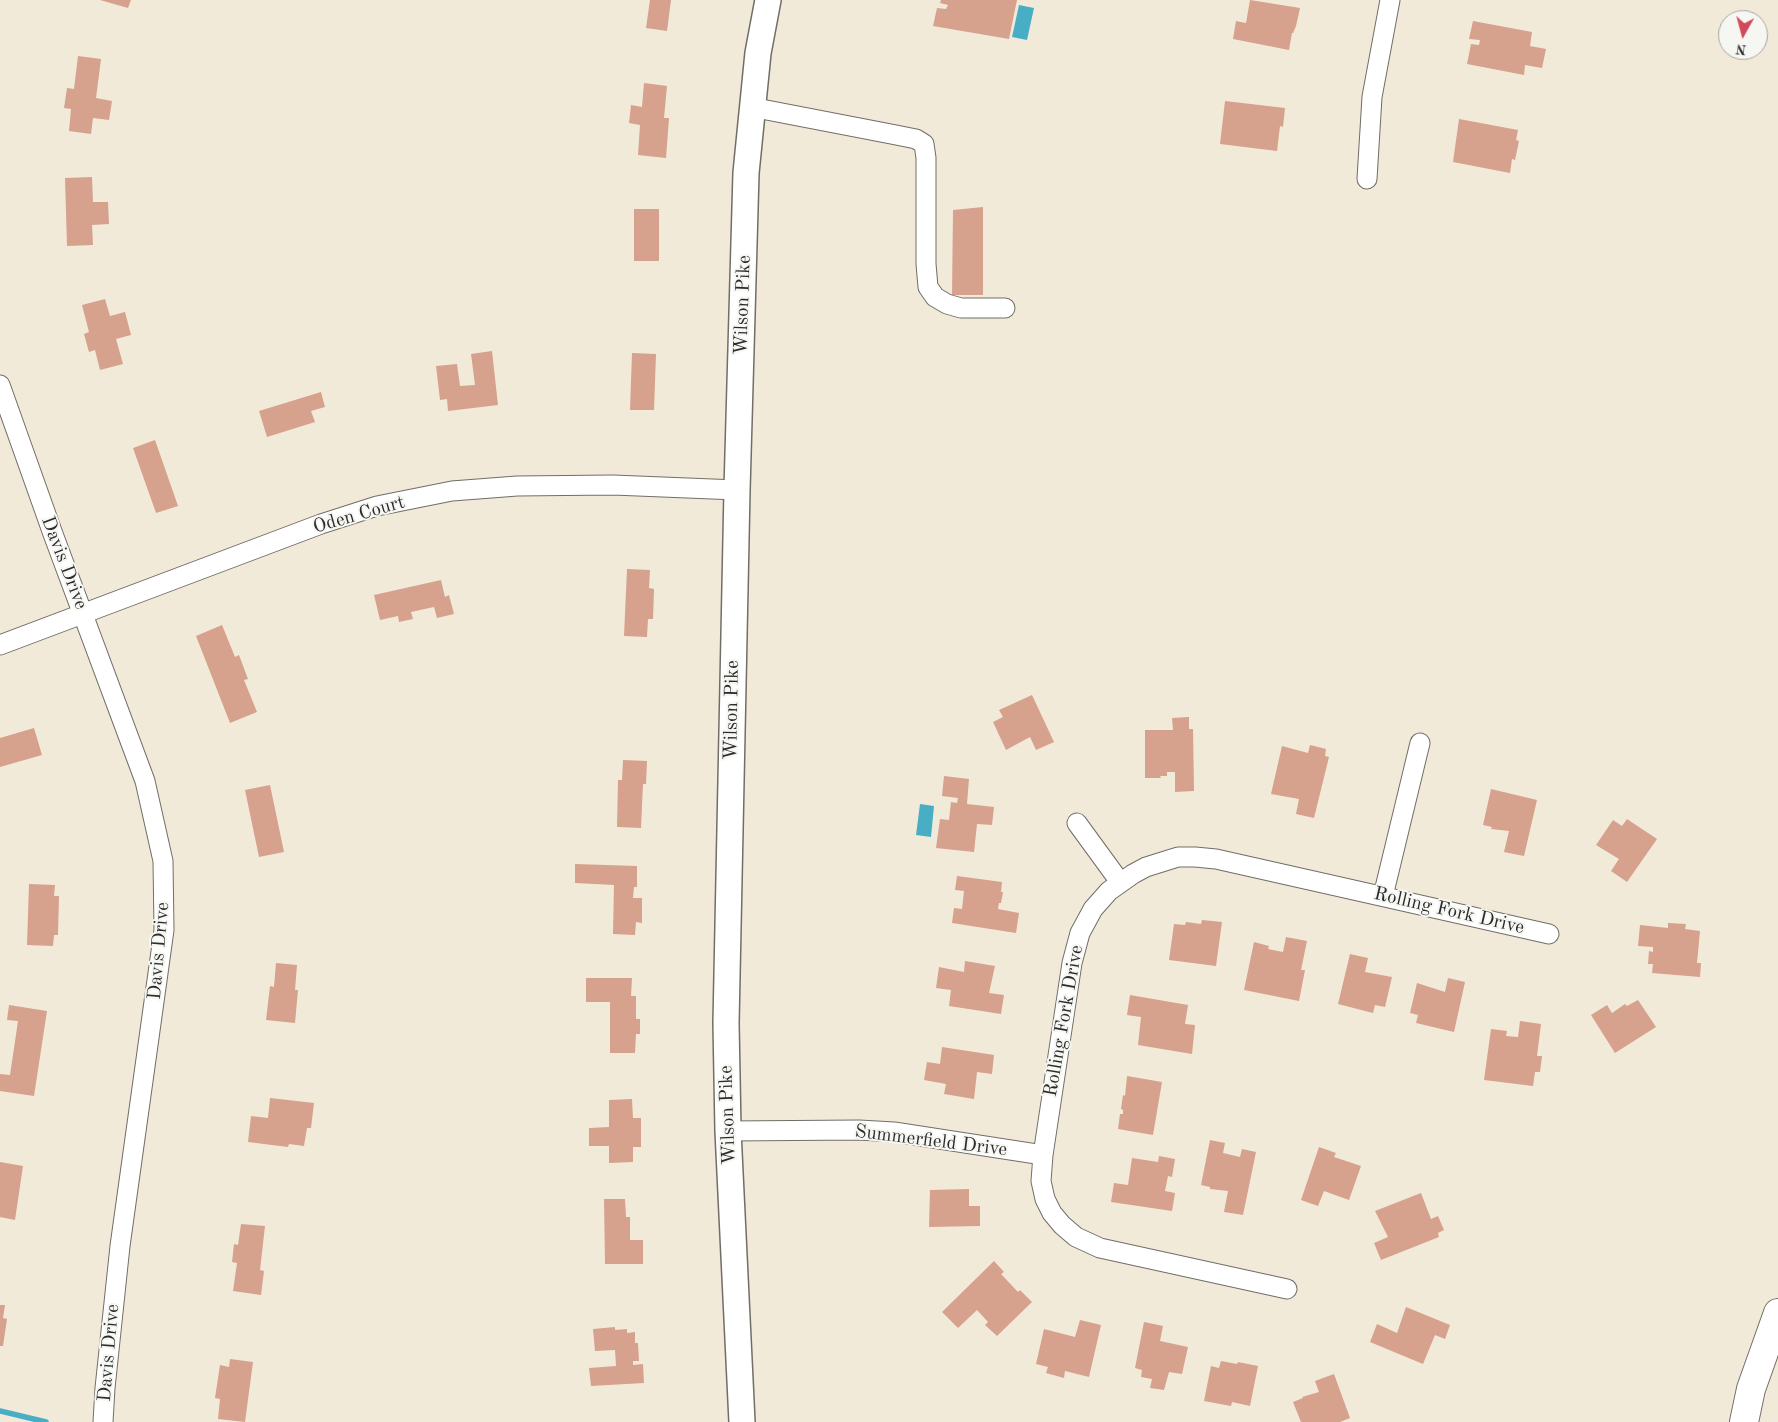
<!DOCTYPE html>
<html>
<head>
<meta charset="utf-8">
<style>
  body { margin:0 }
  #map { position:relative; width:1778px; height:1422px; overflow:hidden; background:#f2ead8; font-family:"Old Standard TT",serif }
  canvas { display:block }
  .north { position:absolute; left:1718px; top:10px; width:50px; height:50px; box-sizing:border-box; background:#f6f6f2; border:1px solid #a5a5a2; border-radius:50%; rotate:187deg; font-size:14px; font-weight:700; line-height:20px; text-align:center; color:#2b2b2b }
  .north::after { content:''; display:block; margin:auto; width:18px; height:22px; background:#d1495b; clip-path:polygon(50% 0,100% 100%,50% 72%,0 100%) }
</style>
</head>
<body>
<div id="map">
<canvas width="1778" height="1422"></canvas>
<div class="north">N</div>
</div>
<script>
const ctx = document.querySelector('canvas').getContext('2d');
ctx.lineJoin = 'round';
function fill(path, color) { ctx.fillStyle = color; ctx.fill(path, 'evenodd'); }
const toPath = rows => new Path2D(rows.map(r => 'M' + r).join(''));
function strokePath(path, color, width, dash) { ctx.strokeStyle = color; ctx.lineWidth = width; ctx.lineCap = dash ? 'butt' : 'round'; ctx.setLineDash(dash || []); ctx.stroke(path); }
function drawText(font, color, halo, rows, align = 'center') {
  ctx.font = font + ' "Old Standard TT",serif'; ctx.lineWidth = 4; ctx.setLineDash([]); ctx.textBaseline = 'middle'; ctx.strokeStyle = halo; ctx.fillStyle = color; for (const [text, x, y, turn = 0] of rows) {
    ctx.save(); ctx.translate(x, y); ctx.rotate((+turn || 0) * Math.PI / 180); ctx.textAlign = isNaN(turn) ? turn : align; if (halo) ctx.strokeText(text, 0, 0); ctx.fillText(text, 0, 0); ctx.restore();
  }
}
const water = toPath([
  [1019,5,1034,8,1027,40,1012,37],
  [920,804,934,806,931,837,916,835]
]);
const stream = toPath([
  [0,1411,46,1422]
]);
const building = toPath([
  [100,0,131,0,128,8],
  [650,0,671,0,667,31,646,28],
  [941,0,1017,0,1009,39,933,26,937,8,946,9,948,5,940,3],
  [1250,0,1300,8,1296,26,1293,33,1292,33,1289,50,1233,39,1236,21,1246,23],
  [1473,21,1532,32,1530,46,1546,49,1542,68,1525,65,1524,75,1467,64,1471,44,1479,45,1480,40,1469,39],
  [78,56,101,59,96,98,112,101,109,120,93,118,91,134,69,131,71,109,64,108,67,88,74,89],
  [644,83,667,86,664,118,669,118,666,158,638,155,640,125,629,123,631,105,642,107],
  [1225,101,1285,108,1283,127,1280,126,1277,151,1220,144],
  [1459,119,1518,130,1516,140,1519,141,1515,160,1512,159,1510,173,1453,162],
  [92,177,93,202,108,202,109,224,92,225,93,245,67,246,65,178],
  [983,207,983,295,952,295,953,210],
  [634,209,659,209,659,261,634,261],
  [105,299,110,316,125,312,131,335,116,339,123,364,100,370,95,350,89,352,84,334,89,332,82,305],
  [492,351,498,405,448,411,447,399,440,400,436,366,457,364,460,386,475,385,471,354],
  [632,353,656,354,654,410,630,410],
  [321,392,325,407,311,411,315,422,267,437,259,411],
  [155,440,178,506,156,513,133,448],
  [627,569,650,570,649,588,654,589,653,619,648,619,647,637,624,636],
  [441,580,445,597,449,595,454,614,437,618,434,607,411,612,413,619,399,622,398,616,380,620,374,595],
  [222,625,235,657,239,655,248,679,244,680,257,712,230,723,196,636],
  [1032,695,1054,742,1036,750,1030,737,1006,750,993,722,1003,717,999,710],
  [1189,717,1189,729,1193,729,1194,791,1175,792,1175,772,1167,772,1167,776,1160,776,1161,778,1145,778,1145,730,1173,730,1172,718],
  [34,728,42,755,0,767,0,738],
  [1310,745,1326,749,1325,756,1329,757,1314,818,1296,814,1299,799,1271,794,1282,746,1308,753],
  [623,760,647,761,646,784,643,784,641,828,617,827,618,780,622,780],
  [944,776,969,779,967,804,994,807,992,825,977,824,974,852,936,848,940,819,949,820,951,802,957,803,958,798,942,796],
  [270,785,284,852,259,857,245,790],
  [1491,789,1537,800,1524,856,1504,852,1509,831,1491,829,1492,827,1483,825],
  [1627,819,1657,839,1627,882,1611,871,1619,859,1596,845,1613,820,1622,826],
  [575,864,637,866,637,887,634,887,633,898,642,898,642,923,636,922,635,935,613,934,614,885,575,883],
  [957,876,1002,882,1001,892,1003,892,1001,903,999,903,998,909,1019,913,1016,933,952,923,954,908,962,909,964,891,955,890],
  [29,884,55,885,54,896,59,896,58,935,54,935,53,946,27,945],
  [1202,920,1222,922,1216,966,1169,960,1174,924,1185,925,1186,922,1201,924],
  [1668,923,1686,924,1685,929,1700,931,1697,963,1701,963,1700,977,1652,973,1653,964,1648,964,1649,951,1653,952,1653,947,1638,946,1640,925,1668,928],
  [1286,937,1307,941,1301,970,1305,970,1299,1001,1244,990,1254,942,1269,946,1268,949,1283,952],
  [1350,954,1368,958,1365,972,1392,977,1385,1007,1375,1005,1373,1013,1338,1004],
  [965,961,995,966,989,993,1004,995,1001,1014,949,1006,951,990,936,988,939,967,964,972],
  [276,963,297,965,295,990,298,990,295,1023,266,1020,270,986,274,987],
  [586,978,632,978,631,996,636,996,636,1019,640,1019,640,1034,636,1034,635,1053,610,1053,610,1002,586,1002],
  [1448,978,1465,982,1454,1032,1416,1023,1418,1015,1410,1013,1417,983,1445,992],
  [1130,995,1188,1005,1185,1024,1195,1025,1192,1054,1138,1045,1141,1017,1127,1015],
  [1638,1000,1656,1027,1615,1053,1591,1015,1607,1005,1612,1013,1625,1004,1627,1006],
  [9,1005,47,1011,34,1096,0,1091,0,1074,10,1075,18,1021,7,1020],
  [1520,1021,1541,1024,1537,1056,1542,1056,1540,1072,1535,1072,1533,1086,1484,1080,1491,1029,1507,1031,1506,1036,1518,1037],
  [942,1047,994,1055,992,1074,977,1072,974,1099,944,1094,946,1084,924,1080,927,1062,940,1064],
  [1127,1076,1162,1082,1153,1135,1118,1129,1120,1114,1123,1114,1123,1110,1121,1109,1123,1095,1125,1096],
  [270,1098,314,1103,311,1128,307,1128,304,1146,289,1144,288,1147,248,1142,251,1116,268,1118],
  [632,1099,633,1118,641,1118,641,1147,633,1147,633,1162,609,1163,609,1146,589,1146,589,1128,609,1127,609,1100],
  [1210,1140,1225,1143,1223,1153,1240,1157,1242,1149,1256,1152,1243,1215,1224,1212,1228,1191,1210,1189,1210,1187,1201,1185],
  [1319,1147,1336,1153,1334,1157,1361,1166,1349,1200,1324,1191,1318,1206,1301,1200],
  [1159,1156,1175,1159,1172,1177,1168,1176,1165,1191,1175,1193,1172,1211,1111,1202,1114,1183,1128,1185,1132,1158,1158,1162],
  [0,1162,23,1166,15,1220,0,1217],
  [969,1189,969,1206,980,1206,980,1226,929,1227,930,1190],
  [1421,1193,1431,1219,1438,1216,1444,1230,1438,1233,1439,1237,1381,1260,1374,1243,1388,1237,1375,1211],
  [604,1199,625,1199,626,1217,630,1217,630,1240,643,1240,643,1264,605,1264],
  [241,1224,265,1226,260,1270,264,1271,261,1295,233,1291,237,1263,232,1262,234,1244,238,1245],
  [994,1261,1004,1272,1001,1274,1018,1292,1020,1290,1032,1302,997,1336,985,1325,988,1322,977,1310,958,1328,942,1312],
  [0,1305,5,1305,3,1318,7,1319,3,1346,0,1346],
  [1406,1307,1450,1325,1445,1339,1435,1335,1423,1364,1370,1342,1377,1324,1397,1333],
  [1080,1320,1101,1325,1089,1377,1065,1371,1064,1378,1046,1373,1048,1367,1036,1364,1044,1329,1075,1337],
  [1144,1322,1163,1326,1160,1341,1188,1347,1182,1374,1169,1372,1164,1390,1150,1388,1152,1379,1141,1377,1142,1370,1135,1368],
  [615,1327,615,1330,627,1329,627,1333,635,1332,635,1343,638,1343,639,1361,633,1361,633,1365,643,1364,644,1383,591,1386,589,1368,616,1366,615,1350,595,1351,593,1329],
  [230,1359,253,1362,245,1422,218,1419,220,1399,215,1398,220,1365,229,1367],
  [1221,1361,1237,1364,1238,1362,1258,1366,1250,1406,1232,1402,1231,1406,1204,1401,1211,1366,1219,1368],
  [1334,1374,1350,1418,1340,1422,1301,1422,1293,1402,1303,1398,1302,1397,1319,1392,1315,1381]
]);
const minor = toPath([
  [751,107,891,134,916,139,924,144,926,158,926,264,928,287,935,297,947,304,961,308,1005,308],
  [1367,179,1372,97,1390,0],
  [0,385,53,534,145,781,163,861,164,930,120,1246,105,1388,103,1422],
  [0,645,321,524,377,506,452,491,517,486,613,485,737,490],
  [1077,823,1120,882],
  [1383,896,1420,743],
  [728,1131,859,1130,894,1132,1043,1155],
  [1287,1289,1100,1248,1076,1237,1062,1225,1052,1213,1045,1199,1041,1181,1043,1155,1072,963,1080,933,1093,909,1109,891,1133,874,1146,867,1178,857,1195,857,1216,859,1549,934]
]);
const major = toPath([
  [742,1422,728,1131,726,1023,737,490,746,173,758,53,768,0]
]);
const highway = toPath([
  [1744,1422,1751,1389,1778,1313]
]);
const streetNames = [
  ["Wilson Pike",743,305,-88],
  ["Oden Court",359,515,-16],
  ["Davis Drive",64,563,69],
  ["Wilson Pike",732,710,-89],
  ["Rolling Fork Drive",1449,911,13],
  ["Davis Drive",159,951,-85],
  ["Rolling Fork Drive",1064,1021,-80],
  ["Wilson Pike",728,1115,-92],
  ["Summerfield Drive",931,1141,7],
  ["Davis Drive",109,1353,-85]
];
fill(water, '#47aec6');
strokePath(stream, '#47aec6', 5.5);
fill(building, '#d6a18d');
strokePath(minor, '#716e68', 21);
strokePath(major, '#716e68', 28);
strokePath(highway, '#716e68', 30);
strokePath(minor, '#fff', 19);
strokePath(major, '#fff', 25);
strokePath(highway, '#fff', 28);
drawText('19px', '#2b2b2b', '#f6f6f2', streetNames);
</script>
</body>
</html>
